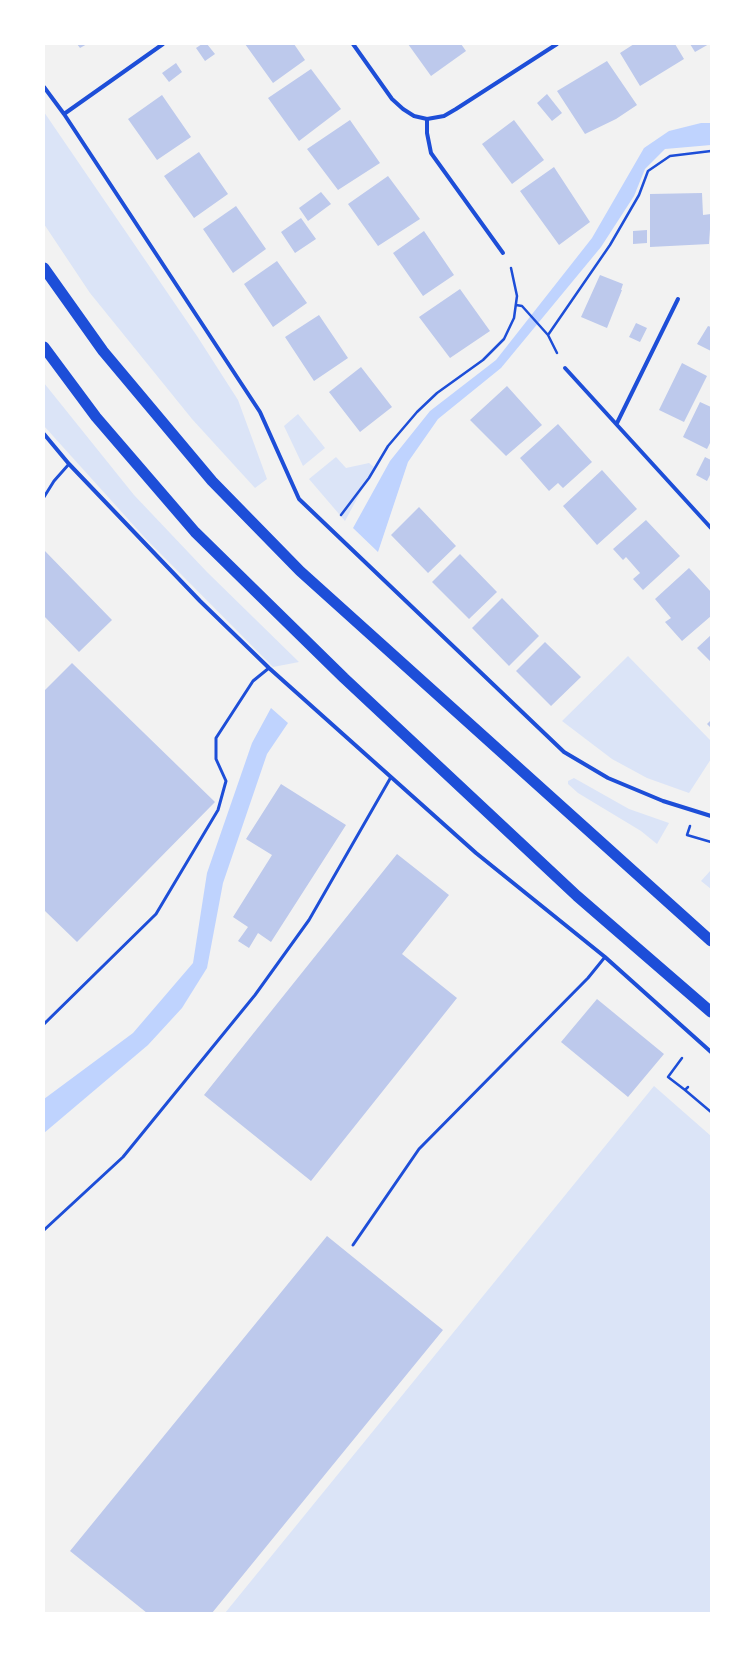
<!DOCTYPE html>
<html>
<head>
<meta charset="utf-8">
<style>
  body { margin:0 }
  #map { position:relative; width:755px; height:1657px; overflow:hidden; background:#f2f2f2; font-family:"PT Sans Narrow",sans-serif }
  canvas { display:block }
  .frame { position:absolute; inset:0; border:45px solid #fff; pointer-events:none }
</style>
</head>
<body>
<div id="map">
<canvas width="755" height="1657"></canvas>
<div class="frame"></div>
</div>
<script>
const ctx = document.querySelector('canvas').getContext('2d');
ctx.lineJoin = 'round';
function fill(path, color) { ctx.fillStyle = color; ctx.fill(path, 'evenodd'); }
const toPath = rows => new Path2D(rows.map(r => 'M' + r).join(''));
function strokePath(path, color, width, dash) { ctx.strokeStyle = color; ctx.lineWidth = width; ctx.lineCap = dash ? 'butt' : 'round'; ctx.setLineDash(dash || []); ctx.stroke(path); }
const green = toPath([
  [44,112,197,336,238,400,267,479,255,488,192,419,90,293,44,224],
  [44,383,134,495,207,572,299,662,273,667,146,539,44,426],
  [298,414,325,448,303,466,284,426],
  [336,457,346,468,369,463,374,467,345,521,309,479],
  [628,656,711,741,711,759,689,793,647,778,612,759,562,721],
  [574,778,629,809,669,823,657,844,641,831,578,793,568,784,568,781],
  [711,870,711,889,701,881],
  [654,1086,711,1136,711,1613,225,1613]
]);
const water = toPath([
  [701,123,711,123,711,145,665,149,645,169,634,196,601,247,501,368,438,419,408,462,378,552,353,528,390,461,430,411,496,360,592,238,644,148,669,131],
  [271,708,288,723,267,754,223,883,207,968,182,1008,148,1045,44,1133,44,1099,133,1033,193,963,207,873,252,743]
]);
const building = toPath([
  [77,44,87,44,80,48],
  [202,44,207,44,215,54,205,61,196,48],
  [245,44,294,44,305,60,273,83],
  [408,44,461,44,466,51,431,76],
  [634,44,675,44,684,59,640,86,620,53],
  [690,44,709,44,695,52],
  [607,61,637,105,616,119,585,134,557,91],
  [176,63,182,72,169,82,162,73],
  [311,69,341,109,299,141,268,98],
  [547,94,562,113,552,121,537,103],
  [162,95,191,137,157,160,128,119],
  [350,120,380,163,338,190,307,149],
  [514,120,544,160,512,184,482,144],
  [199,152,228,194,194,218,164,176],
  [554,167,590,222,559,245,520,191],
  [388,176,420,219,378,246,348,204],
  [321,192,331,204,308,221,299,208],
  [702,193,703,215,711,214,709,244,650,247,650,194],
  [236,206,266,249,233,273,203,229],
  [301,218,316,239,295,253,281,232],
  [647,230,647,243,633,244,633,231],
  [424,231,454,275,423,296,393,253],
  [277,261,307,303,273,327,244,284],
  [600,275,623,284,621,290,622,290,607,328,581,317],
  [460,289,490,331,450,358,419,317],
  [319,315,348,358,314,381,285,337],
  [636,323,647,328,640,342,629,337],
  [708,326,711,327,711,351,697,344],
  [682,363,707,376,684,422,659,410],
  [361,367,392,407,360,432,329,392],
  [507,386,542,425,506,456,470,420],
  [700,402,711,407,711,441,707,449,683,437],
  [558,424,592,462,563,488,558,483,549,491,520,458],
  [705,457,711,460,711,473,707,481,696,475],
  [602,470,637,509,597,545,563,506],
  [419,507,456,546,428,573,391,535],
  [646,520,680,556,643,590,633,579,640,573,626,557,623,560,613,549],
  [44,550,112,620,79,652,44,616],
  [460,554,497,592,469,619,432,582],
  [689,568,711,592,711,616,682,641,665,622,671,618,655,599],
  [502,598,539,636,509,666,472,628],
  [711,635,711,662,697,648],
  [545,642,581,677,551,706,516,671],
  [72,663,215,802,77,942,44,910,44,691],
  [711,720,711,728,707,724],
  [281,784,346,825,271,942,258,933,249,948,238,941,248,927,233,917,272,855,246,839],
  [397,854,449,895,402,954,457,998,311,1181,204,1095],
  [597,999,664,1054,628,1097,561,1042],
  [327,1236,443,1330,212,1613,147,1613,70,1551]
]);
const path = toPath([
  [516,305,522,306,548,335,557,353],
  [548,335,610,245,639,195,648,171,670,156,711,151],
  [341,515,369,478,388,446,417,412,437,393,483,360,504,339,514,318,517,296,511,268],
  [690,826,687,835,711,842],
  [682,1058,668,1077,685,1090],
  [688,1087,685,1090,711,1112]
]);
const service = toPath([
  [44,497,54,481,69,464],
  [44,1024,156,914,218,810,226,781,216,759,216,738,253,681,269,668],
  [44,1230,123,1157,255,995,309,920,391,777],
  [353,1245,419,1149,588,978,605,957]
]);
const minor = toPath([
  [353,44,392,99,403,109,414,116,427,119,427,133,431,153,503,253],
  [44,87,64,114,260,412,299,499,564,752,608,778,663,801,711,816],
  [64,114,163,44],
  [427,119,444,116,456,109,557,44],
  [565,368,711,528],
  [617,423,678,299],
  [44,434,69,464,200,601,269,668,476,853,605,957,711,1052]
]);
const trunk = toPath([
  [44,268,103,351,212,481,300,571,711,941],
  [44,347,96,417,195,532,344,678,577,896,711,1012]
]);
fill(green, '#dbe4f7');
fill(water, '#bfd3fe');
fill(building, '#bdc9ec');
strokePath(path, '#1d4ed8', 2.5);
strokePath(service, '#1d4ed8', 3);
strokePath(minor, '#1d4ed8', 4);
strokePath(trunk, '#1d4ed8', 11);
</script>
</body>
</html>
